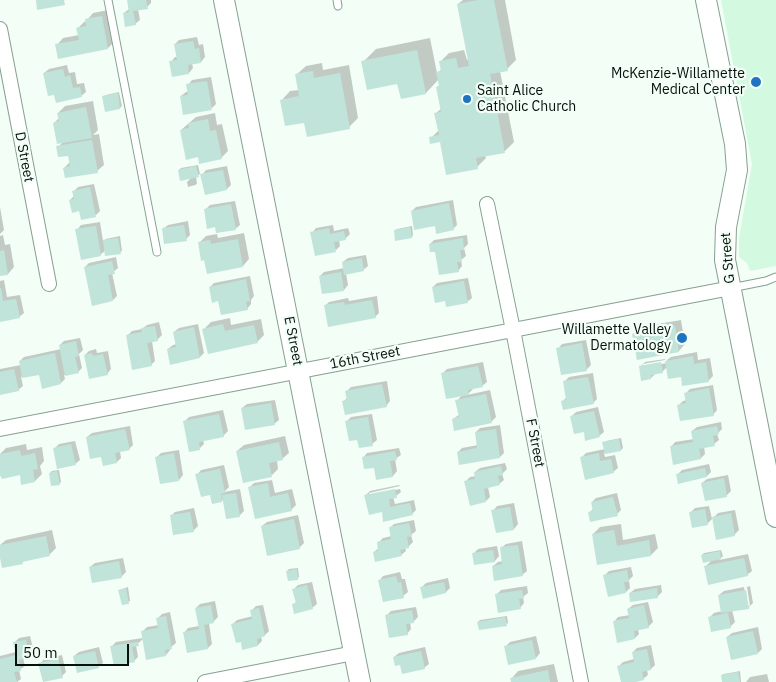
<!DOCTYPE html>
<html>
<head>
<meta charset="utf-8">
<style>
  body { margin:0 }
  #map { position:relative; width:776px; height:682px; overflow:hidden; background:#f2fef6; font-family:"IBM Plex Sans",sans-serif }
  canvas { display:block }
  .scale { position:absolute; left:15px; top:644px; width:114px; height:22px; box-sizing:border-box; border:2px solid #07110b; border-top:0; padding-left:6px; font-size:15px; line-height:18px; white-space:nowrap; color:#07110b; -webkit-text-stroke:4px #f2fef6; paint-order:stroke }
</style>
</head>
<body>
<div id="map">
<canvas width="776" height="682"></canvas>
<div class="scale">50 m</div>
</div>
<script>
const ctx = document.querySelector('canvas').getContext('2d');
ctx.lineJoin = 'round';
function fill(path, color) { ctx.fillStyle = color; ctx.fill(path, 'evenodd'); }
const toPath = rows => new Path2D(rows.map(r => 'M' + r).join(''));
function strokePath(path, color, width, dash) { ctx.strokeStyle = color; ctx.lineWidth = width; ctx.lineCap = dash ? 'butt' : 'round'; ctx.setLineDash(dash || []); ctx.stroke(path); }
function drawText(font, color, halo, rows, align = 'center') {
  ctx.font = font + ' "IBM Plex Sans",sans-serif'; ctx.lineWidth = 4.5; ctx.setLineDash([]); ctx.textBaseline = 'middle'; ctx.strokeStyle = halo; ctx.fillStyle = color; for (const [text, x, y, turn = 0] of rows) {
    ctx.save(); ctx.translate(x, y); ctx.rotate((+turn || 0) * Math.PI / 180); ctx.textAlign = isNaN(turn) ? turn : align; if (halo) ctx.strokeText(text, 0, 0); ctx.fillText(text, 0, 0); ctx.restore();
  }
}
const built = toPath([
  [721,0,776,0,776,266,750,271,747,263,739,257,739,238,752,164]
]);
const shadow = toPath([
  [128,0,151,0,151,3,147,7,138,9,140,20,135,24,124,13,129,9],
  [463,0,505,0,516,60,507,69,500,71,514,142,505,151,485,155,486,158,477,167,441,141,431,138,439,130,436,113,442,108,437,87,440,85,439,79,426,93,398,82,363,62,376,49,430,38,437,73,442,69,440,62,449,53,464,50,467,60,469,59,458,4],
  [108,10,115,41,108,48,59,58,57,45,63,38,79,35,77,29,84,22,87,21,87,20,93,13],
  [197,37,199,45,203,44,205,57,201,62,192,63,193,68,189,73,173,75,171,62,175,57,177,57,175,44,179,40],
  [322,63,323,70,349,65,358,118,349,127,305,121,281,101,290,91,299,90,296,75,306,66],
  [67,65,69,73,75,72,77,84,84,83,86,92,81,96,55,94,44,73,49,69],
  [211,77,216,104,212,108,181,96,186,92,189,91,188,85,192,80],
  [119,92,122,106,120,108,104,96,106,95],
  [93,101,98,130,93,135,99,134,104,165,97,171,64,168,70,162,69,154,58,147,63,142,54,123,59,118,58,113,65,106],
  [215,113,217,125,222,124,228,151,221,158,199,156,181,130,196,117],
  [198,165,200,174,196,176,197,184,195,185,188,187,187,182,192,177,179,170,181,168],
  [227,166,231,185,227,189,202,175,206,170],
  [94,184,100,211,96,215,80,209,70,200,74,196,74,191,78,187],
  [453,200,457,225,453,229,436,224,412,211,416,207],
  [235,201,240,225,235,229,217,226,205,210,210,205],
  [0,207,4,230,0,234],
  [188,221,190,235,186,239,163,229,168,225],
  [100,222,103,241,106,239,120,236,122,251,120,252,106,250,100,255,77,230,81,225],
  [333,225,334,231,348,228,350,234,345,239,339,240,340,246,336,250,312,233,316,228],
  [412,226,413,235,412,237,395,231,397,229],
  [244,233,249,259,243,266,199,243,206,236,217,234,218,238],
  [3,235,5,245,10,244,14,267,8,274,0,275,0,236],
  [467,235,468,244,464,248,466,256,461,260,462,266,458,271,430,244,434,240],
  [366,255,368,266,363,270,346,273,348,285,344,290,320,276,324,272,344,268,343,262,348,258],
  [116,257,118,268,112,273,117,296,113,300,85,267,89,263],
  [250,276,254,296,251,300,251,304,247,309,219,300,210,287,214,283],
  [468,278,472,298,467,302,433,287,437,283],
  [4,280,7,297,20,295,24,313,19,317,0,321,0,281],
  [377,296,379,313,375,317,325,306,329,302,348,298,349,301],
  [230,318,231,325,261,319,264,335,257,342,204,329,211,322],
  [681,320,685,344,679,351,633,334,640,327],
  [159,322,162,335,157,340,152,341,155,361,151,365,128,335,132,331,142,329,147,325],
  [198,324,204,353,200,357,168,349,173,345,177,344,174,332,179,328],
  [80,338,83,350,79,354,82,368,78,372,64,375,65,379,61,383,40,373,21,377,23,386,18,390,0,394,0,369,21,365,20,361,24,357,61,349,60,345,64,341],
  [586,340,591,365,586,370,558,349,562,344],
  [96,349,97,353,108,351,111,369,107,374,85,355,89,351],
  [697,352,698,360,710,358,713,376,708,381,682,376,667,367,662,372,655,374,651,378,640,367,645,362,665,359,665,360,643,364,643,367,667,363,667,360,671,357],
  [483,362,487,382,482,386,473,388,473,389,467,395,490,390,496,417,491,422,453,419,460,414,457,401,462,395,443,373,447,369],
  [593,373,597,399,593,403,563,401,567,397,564,382,569,377],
  [387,381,390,401,386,406,344,401,347,398,346,392,351,387],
  [713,385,717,410,713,415,678,406,683,401,687,400,686,393,690,389],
  [275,400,279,420,274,424,242,408,247,404],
  [598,407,604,432,599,436,571,417,576,412],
  [223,410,228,431,223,436,203,440,204,444,200,448,184,422,189,417],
  [372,414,377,440,372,444,358,438,346,422,351,417],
  [721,422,722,429,717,434,719,440,714,444,704,446,705,454,701,458,674,463,671,447,675,442,694,439,692,431,697,427],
  [500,425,504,453,500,457,458,452,462,448,478,445,476,432,480,428],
  [130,426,133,445,129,449,120,451,121,458,117,462,102,455,87,437,92,433],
  [285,436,289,453,282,459,277,461,278,469,272,475,237,451,244,445],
  [621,438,623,448,621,450,604,453,605,457,615,455,618,468,613,472,581,458,586,453,605,449,604,443,606,441],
  [75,441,80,460,75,464,54,449,59,444],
  [26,444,27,450,42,447,44,461,40,466,42,474,35,481,21,474,0,474,0,454,6,448],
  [399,448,401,455,395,459,397,471,393,476,375,466,363,458,367,453],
  [179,450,183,475,179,480,157,457,161,453],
  [505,463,507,469,502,474,504,480,499,484,488,487,490,497,486,501,466,481,470,477,476,476,475,472,480,468],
  [709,464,711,472,707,476,677,475,682,470],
  [224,465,229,487,224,492,240,489,244,511,239,516,224,500,213,503,211,494,197,475,201,470],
  [59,470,61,482,59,484,50,473,52,471],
  [728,475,731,491,727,495,702,483,707,479],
  [272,480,275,493,292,489,296,505,291,510,249,488,254,483],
  [399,485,400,486,369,493,369,495,400,489,401,492,396,496,393,497,395,504,414,500,416,510,412,514,383,511,366,495,370,491],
  [617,493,621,510,617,514,589,513,593,509,592,502,596,498],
  [514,503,518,524,514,529,497,532,493,511,497,506],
  [709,506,712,519,718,513,735,510,739,530,734,535,713,518,707,524,690,513,695,508],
  [194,508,198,526,193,531,171,516,175,512],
  [298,515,304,543,299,548,262,526,267,522],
  [414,520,416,531,411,535,413,542,408,547,405,547,406,551,401,555,374,552,379,548,378,543,383,538,392,536,390,528,394,524],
  [621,524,623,540,655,534,658,548,651,555,599,564,593,534,600,527],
  [52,530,56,548,49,555,25,560,22,563,0,552,0,545,6,540],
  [522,541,527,571,522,575,493,566,498,562,503,561,501,548,506,544],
  [497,546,499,556,495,561,473,554,478,549],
  [721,550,723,556,719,560,748,554,752,571,747,575,706,566,712,560,702,555,704,553],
  [123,558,126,572,121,577,90,567,95,563],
  [631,567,633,576,629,580,630,588,626,592,605,575,609,571],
  [298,568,299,577,298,578,287,571,289,569],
  [400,572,402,579,405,579,408,592,403,596,379,581,383,576],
  [448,578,450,588,446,592,422,587,426,583],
  [312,582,317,604,312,608,293,605,297,601,294,589,298,585],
  [661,585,662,592,657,597,630,593,635,589],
  [527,586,528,593,523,597,524,603,520,608,496,595,501,590],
  [750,586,753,603,748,608,732,610,735,622,730,627,710,617,714,613,722,611,719,595,724,591,744,587,747,606,750,606,747,587],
  [128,587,130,601,129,602,120,590,122,589],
  [215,601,218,617,213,622,209,623,212,644,208,648,184,633,188,628,199,626,196,608,200,604],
  [648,602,653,622,648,627,638,629,639,634,635,638,614,622,618,617,630,615,628,609,633,605],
  [263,605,269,631,265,635,261,636,262,641,258,645,242,641,233,624,237,620,253,616,251,611,256,606],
  [416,607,418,617,413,622,410,622,411,629,407,634,386,616,391,611],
  [170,612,176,643,170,648,170,650,166,655,147,658,143,639,136,645,138,657,134,661,111,647,116,642,143,638,142,632,147,627,159,625,158,618,162,614],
  [507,616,508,623,506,624,478,622,480,620],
  [758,627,762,649,758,653,727,637,732,633],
  [30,636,34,652,29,656,23,658,25,666,19,670,21,679,17,682,0,682,0,656,16,652,14,643,19,638],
  [536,636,540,653,536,658,506,646,510,642],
  [651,645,655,665,651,669,647,670,648,675,643,679,630,682,622,682,619,666,623,662,634,659,633,652,637,648],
  [99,647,103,663,98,667,74,656,79,652],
  [425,647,429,664,424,668,401,663,394,657,399,653],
  [62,655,66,672,62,676,40,664,44,659],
  [554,664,558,682,512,682,512,678,518,671],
  [740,671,741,682,723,682,722,675,724,674],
  [767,674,769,682,746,682,750,677]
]);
const building = toPath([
  [36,0,64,0,65,5,37,10],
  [127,0,146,0,148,9,133,11,136,25,125,27,123,13,129,12],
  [478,0,494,0,508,71,490,74,505,153,476,158,478,169,446,175,440,142,430,144,429,137,439,135,434,113,441,112,436,87,439,86,436,72,441,71,439,61,456,58,458,68,469,66,457,4],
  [102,16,108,49,58,59,55,44,79,40,76,28,86,26,85,19],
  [193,41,195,49,199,48,201,63,188,65,189,74,172,77,169,61,177,60,174,44],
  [417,50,426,94,401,99,397,84,367,90,361,61],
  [63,69,65,77,70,75,73,88,80,87,82,97,56,103,54,95,48,96,43,73],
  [313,71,314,78,340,73,350,129,307,137,304,123,285,126,280,100,299,96,295,74],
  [207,81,212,110,183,115,180,96,188,95,186,84],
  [118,93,120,109,105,112,102,96],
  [86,107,92,138,57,144,53,123,59,121,57,113],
  [208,119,210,131,216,130,222,159,199,164,198,157,186,160,180,130,189,128,188,123],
  [92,140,98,173,65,178,63,168,70,166,68,156,58,157,56,146],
  [196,166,199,177,180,181,178,170],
  [223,170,227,190,205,195,200,174],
  [90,187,96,217,81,220,79,211,72,213,69,200,74,199,72,191],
  [449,203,454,230,436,234,435,226,414,230,411,211],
  [231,204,236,230,216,233,215,227,207,229,204,209],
  [184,225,187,241,164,244,162,228],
  [96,226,101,256,81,260,75,229],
  [410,227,412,238,395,241,394,230],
  [329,228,330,234,344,231,346,240,334,242,336,252,315,256,310,232],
  [118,238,121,254,105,256,103,240],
  [463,238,464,250,460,250,462,262,457,262,459,272,439,275,435,252,430,252,429,244],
  [238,239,243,267,207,274,204,260,201,261,198,242,210,240,211,244],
  [4,250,8,275,0,276,0,251],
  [362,258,364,271,344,275,342,262],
  [112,261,115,274,108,275,113,301,92,306,84,267],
  [341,272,344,291,322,294,319,276],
  [246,279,250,301,246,302,248,310,221,315,218,301,212,303,209,287],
  [464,281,468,303,446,307,445,301,435,303,432,287],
  [0,288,1,288,3,301,16,299,20,318,0,322],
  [372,300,376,318,328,327,324,305,344,302,345,305],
  [223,324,225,331,254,325,258,343,208,354,202,329],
  [155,326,158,341,147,343,152,366,132,370,126,335,142,332,141,328],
  [675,326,679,352,637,360,632,334],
  [194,327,200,358,170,365,167,349,176,347,173,332],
  [76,341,79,356,75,357,79,373,65,376,59,345],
  [582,343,587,371,561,375,556,348],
  [55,353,61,384,42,389,39,375,22,378,19,361],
  [92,353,93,356,103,354,108,375,89,379,84,355],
  [693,356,694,364,706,362,709,382,682,386,681,377,668,379,665,361],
  [661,362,663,373,651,375,651,379,641,381,639,366],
  [478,366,483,387,468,390,469,395,446,399,441,373],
  [14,369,19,391,0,395,0,372],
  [588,377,594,404,563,410,561,401,566,400,563,381],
  [382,384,387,407,345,415,342,401,347,400,345,391],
  [709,388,714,416,680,421,677,405,686,403,684,393],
  [486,394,492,423,454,431,452,419,459,417,455,400],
  [271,403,275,425,245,430,241,408],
  [594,411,600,437,585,441,584,432,574,434,570,416],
  [219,414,224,437,199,442,200,450,189,452,183,421],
  [368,417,373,446,359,448,357,440,349,441,345,421],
  [717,426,719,434,713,436,715,446,699,449,701,459,673,465,670,446,693,442,691,431],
  [125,429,130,450,115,453,117,463,103,466,101,457,90,459,86,437],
  [496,429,500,458,459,465,457,452,477,448,475,432],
  [619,439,621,451,605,454,602,442],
  [279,442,283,460,269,463,272,477,243,483,236,451],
  [71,444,76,465,57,469,53,448],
  [20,450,21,456,35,453,38,469,33,470,35,482,21,485,20,475,2,479,0,475,0,454],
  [395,451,397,460,390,461,393,477,376,480,374,468,364,469,362,457],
  [174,453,179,481,160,484,155,457],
  [599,453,600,461,611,459,614,473,585,480,580,457],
  [501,466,503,475,498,476,500,485,484,489,486,502,470,506,464,481,475,479,474,472],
  [705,468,707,477,678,484,676,474],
  [220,469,225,493,221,494,222,502,212,504,210,495,201,497,195,474],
  [57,471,60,485,51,486,49,473],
  [724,478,727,497,705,501,701,483],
  [268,483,270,497,288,493,292,511,255,519,248,487],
  [395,489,397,498,389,499,390,507,410,503,413,515,383,522,382,512,369,515,364,495],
  [236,493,240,517,226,519,222,495],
  [613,497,618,516,590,522,588,512,593,511,591,502],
  [510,507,514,530,496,533,491,510],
  [705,509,708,525,692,528,689,512],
  [190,512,194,532,173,535,170,515],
  [731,513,735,536,716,540,712,517],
  [294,519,300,549,267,556,261,526],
  [409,523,412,536,407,537,409,548,400,550,402,556,375,562,373,552,378,551,377,542,391,539,389,527],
  [614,530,617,546,649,540,651,556,597,565,592,534],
  [46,536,50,556,22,562,23,564,2,568,0,558,0,545],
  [518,545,523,576,494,581,492,566,502,564,500,547],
  [493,550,495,562,474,565,472,553],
  [720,551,721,559,703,563,701,555],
  [744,558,748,576,708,585,704,566],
  [119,561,122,578,92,583,89,567],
  [297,569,298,580,288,581,286,571],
  [627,570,629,582,624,582,626,593,608,597,603,575],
  [396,576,398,583,401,582,404,598,383,602,378,580],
  [444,582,446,593,423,599,420,587],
  [307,585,313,609,294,614,292,604,296,603,292,589],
  [126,588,129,604,122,605,118,590],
  [657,588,658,598,630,602,629,593],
  [522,590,524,598,519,599,521,609,498,613,495,594],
  [746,590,749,609,721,613,718,595],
  [211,605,214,623,204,625,208,649,187,653,183,632,199,629,195,608],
  [644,605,649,628,634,631,635,639,617,643,613,621,629,618,627,609],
  [259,608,265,636,257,639,258,646,242,650,241,642,236,643,231,624,252,619,250,610],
  [412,610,414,623,406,624,408,635,389,638,385,615],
  [728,613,731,628,711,632,708,617],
  [166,616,172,649,165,650,166,656,146,660,141,631,158,628,156,618],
  [505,617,507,626,479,630,477,622],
  [753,631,758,654,731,660,726,637],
  [26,640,30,657,19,660,21,671,14,672,17,682,0,682,0,659,16,655,13,642],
  [532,640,536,659,508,665,504,646],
  [138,642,139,646,132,647,135,662,114,666,110,646],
  [647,649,651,670,642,672,644,680,636,682,621,682,617,666,634,662,632,652],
  [95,651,99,668,77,673,73,656],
  [421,651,425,669,402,674,400,665,395,666,393,657],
  [58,659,63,678,43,682,38,663],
  [548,670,550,682,511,682,510,678],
  [738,672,740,682,722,682,721,675]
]);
const lane = toPath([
  [108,0,157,252],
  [337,0,338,6],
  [731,288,766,281,776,277]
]);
const street = toPath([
  [0,29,49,284],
  [487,204,513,330,581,682],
  [0,429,731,288],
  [205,682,354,653]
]);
const secondary = toPath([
  [224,0,360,682],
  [706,0,735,144,737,170,726,227,725,260,776,517]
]);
const markers = [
  [756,82,6,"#1f74c2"],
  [467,99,5,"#1f74c2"],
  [682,338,6,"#1f74c2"]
];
const poiNames = [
  ["McKenzie-Willamette",745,74],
  ["Medical Center",745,90],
  ["Saint Alice",477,91,"left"],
  ["Catholic Church",477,107,"left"],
  ["Willamette Valley",671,330],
  ["Dermatology",671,346]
];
const streetNames = [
  ["D Street",24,157,79],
  ["G Street",728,258,-95],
  ["E Street",293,341,79],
  ["16th Street",365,358,-11],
  ["F Street",535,443,79]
];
fill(built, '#d3f9e1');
fill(shadow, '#0003');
fill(building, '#c0e4da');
strokePath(lane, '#85a18f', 9);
strokePath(street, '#85a18f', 16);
strokePath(secondary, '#85a18f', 22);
strokePath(lane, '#fff', 7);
strokePath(street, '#fff', 14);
strokePath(secondary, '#fff', 20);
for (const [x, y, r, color] of markers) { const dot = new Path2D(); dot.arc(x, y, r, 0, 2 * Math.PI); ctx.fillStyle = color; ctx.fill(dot); strokePath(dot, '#f2fef6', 2); }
drawText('14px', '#07110b', '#f2fef6', poiNames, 'right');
drawText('14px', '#07110b', '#f2fef6', streetNames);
</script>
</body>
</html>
